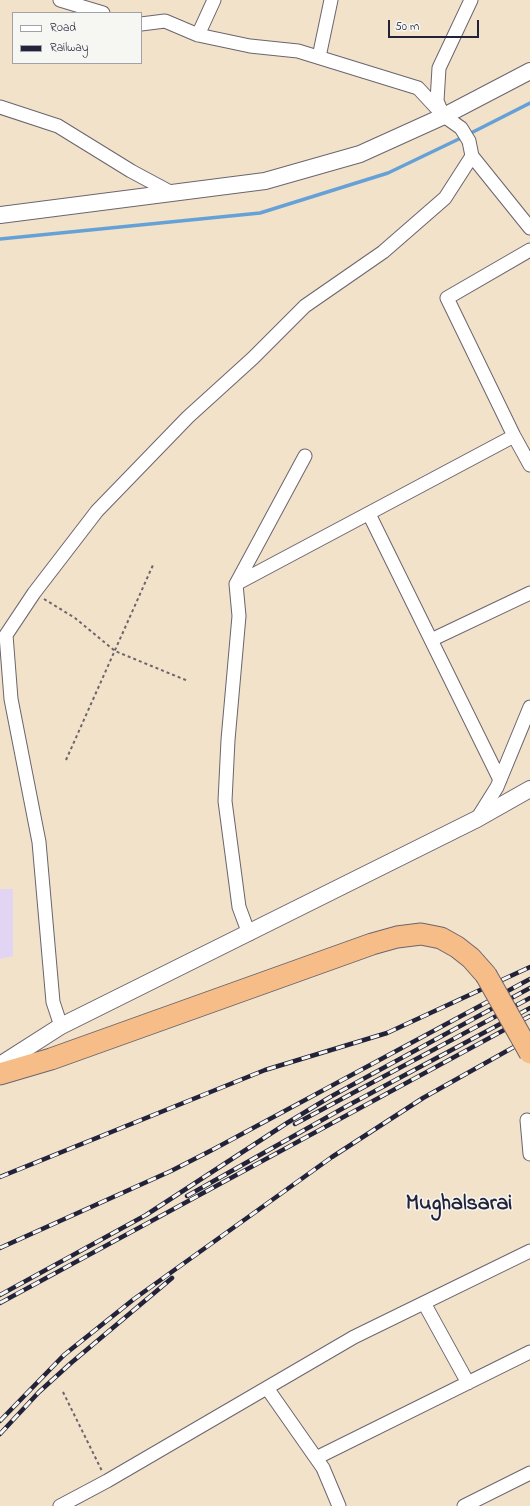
<!DOCTYPE html>
<html>
<head>
<meta charset="utf-8">
<style>
  body { margin:0 }
  #map { position:relative; width:530px; height:1506px; overflow:hidden; background:#f2e2ca; font-family:"Indie Flower",sans-serif }
  canvas { display:block }
  .legend { position:absolute; left:12px; top:12px; width:130px; height:52px; box-sizing:border-box; background:#f6f6f2; border:1px solid #a1a1a9; margin:0; padding:5px 7px; list-style:none; font-size:12px; color:#22223b }
  .legend li { display:flex; align-items:center; gap:8px; height:20px }
  .legend b { width:20px; border:1px solid #a1a1a9 }
  .scale { position:absolute; left:388px; top:20px; width:91px; height:18px; box-sizing:border-box; border:2px solid #22223b; border-top:0; padding-left:5px; font-size:12px; line-height:14px; white-space:nowrap; color:#22223b; -webkit-text-stroke:3px #f6f6f2; paint-order:stroke }
</style>
</head>
<body>
<div id="map">
<canvas width="530" height="1506"></canvas>
<ul class="legend">
<li><b style="height:5px;background:#fff"></b>Road</li>
<li><b style="height:5px;background:#22223b"></b>Railway</li>
</ul>
<div class="scale">50 m</div>
</div>
<script>
const ctx = document.querySelector('canvas').getContext('2d');
ctx.lineJoin = 'round';
function fill(path, color) { ctx.fillStyle = color; ctx.fill(path, 'evenodd'); }
const toPath = rows => new Path2D(rows.map(r => 'M' + r).join(''));
function strokePath(path, color, width, dash) { ctx.strokeStyle = color; ctx.lineWidth = width; ctx.lineCap = dash ? 'butt' : 'round'; ctx.setLineDash(dash || []); ctx.stroke(path); }
function drawText(font, color, halo, rows, align = 'center') {
  ctx.font = font + ' "Indie Flower",sans-serif'; ctx.lineWidth = 3; ctx.setLineDash([]); ctx.textBaseline = 'middle'; ctx.strokeStyle = halo; ctx.fillStyle = color; for (const [text, x, y, turn = 0] of rows) {
    ctx.save(); ctx.translate(x, y); ctx.rotate((+turn || 0) * Math.PI / 180); ctx.textAlign = isNaN(turn) ? turn : align; if (halo) ctx.strokeText(text, 0, 0); ctx.fillText(text, 0, 0); ctx.restore();
  }
}
const built = toPath([
  [0,889,13,889,13,956,0,959]
]);
const stream = toPath([
  [469,134,530,103],
  [0,239,260,213,388,173,463,137]
]);
const path = toPath([
  [44,599,75,618,115,651,188,681],
  [66,760,153,565],
  [63,1392,102,1471]
]);
const minor = toPath([
  [60,0,103,13],
  [198,35,214,0],
  [319,57,331,0],
  [0,107,58,126,131,171,172,193],
  [442,113,437,101,439,68,471,0],
  [472,156,530,228],
  [530,250,447,298,514,436,530,465],
  [369,514,500,780],
  [236,584,514,436],
  [431,640,530,593],
  [477,819,497,787,530,707],
  [249,934,239,907,225,801,228,740,239,616,236,584,305,456],
  [61,1026,53,1002,39,842,11,699,6,635,34,593,97,511,188,417,253,358,305,306,383,252,445,198,472,156,469,141,461,128,444,116,418,88,298,51,250,46,198,35,165,21,141,24],
  [527,1120,530,1154],
  [424,1303,468,1383],
  [267,1388,323,1468,339,1506],
  [316,1458,530,1352],
  [60,1506,107,1481,354,1337,530,1251],
  [464,1506,530,1473]
]);
const tertiary = toPath([
  [0,215,265,181,360,154,444,116,530,71],
  [0,1065,61,1026,477,819,530,789]
]);
const trunk = toPath([
  [0,1074,51,1059,372,944,397,937,421,934,441,938,457,947,471,958,486,975]
]);
const rail = toPath([
  [295,1124,530,998],
  [0,1177,265,1070,387,1033,530,967],
  [187,1196,347,1106,530,1008],
  [0,1248,171,1171,214,1149,530,979],
  [0,1295,146,1215,287,1123,330,1097,530,988],
  [0,1303,530,1016],
  [0,1421,64,1355,134,1299,332,1157,423,1098,530,1038],
  [0,1434,39,1392,71,1363,172,1278]
]);
const trunkBridge = toPath([
  [486,975,530,1053]
]);
const townNames = [
  ["Mughalsarai",459,1205]
];
fill(built, '#e2d4f3');
strokePath(stream, '#65a1d6', 3.5);
strokePath(minor, '#6b656d', 15);
strokePath(tertiary, '#6b656d', 18);
strokePath(trunk, '#6b656d', 23);
strokePath(path, '#6b656d', 2, [3, 3]);
strokePath(minor, '#fff', 13);
strokePath(tertiary, '#fff', 16);
strokePath(trunk, '#f7bd88', 21);
strokePath(rail, '#22223b', 4.5);
strokePath(rail, '#f6f6f2', 3, [9]);
strokePath(trunkBridge, '#6b656d', 23, []);
strokePath(trunkBridge, '#f7bd88', 21);
drawText('bold 22px', '#22223b', '#f6f6f2', townNames);
</script>
</body>
</html>
